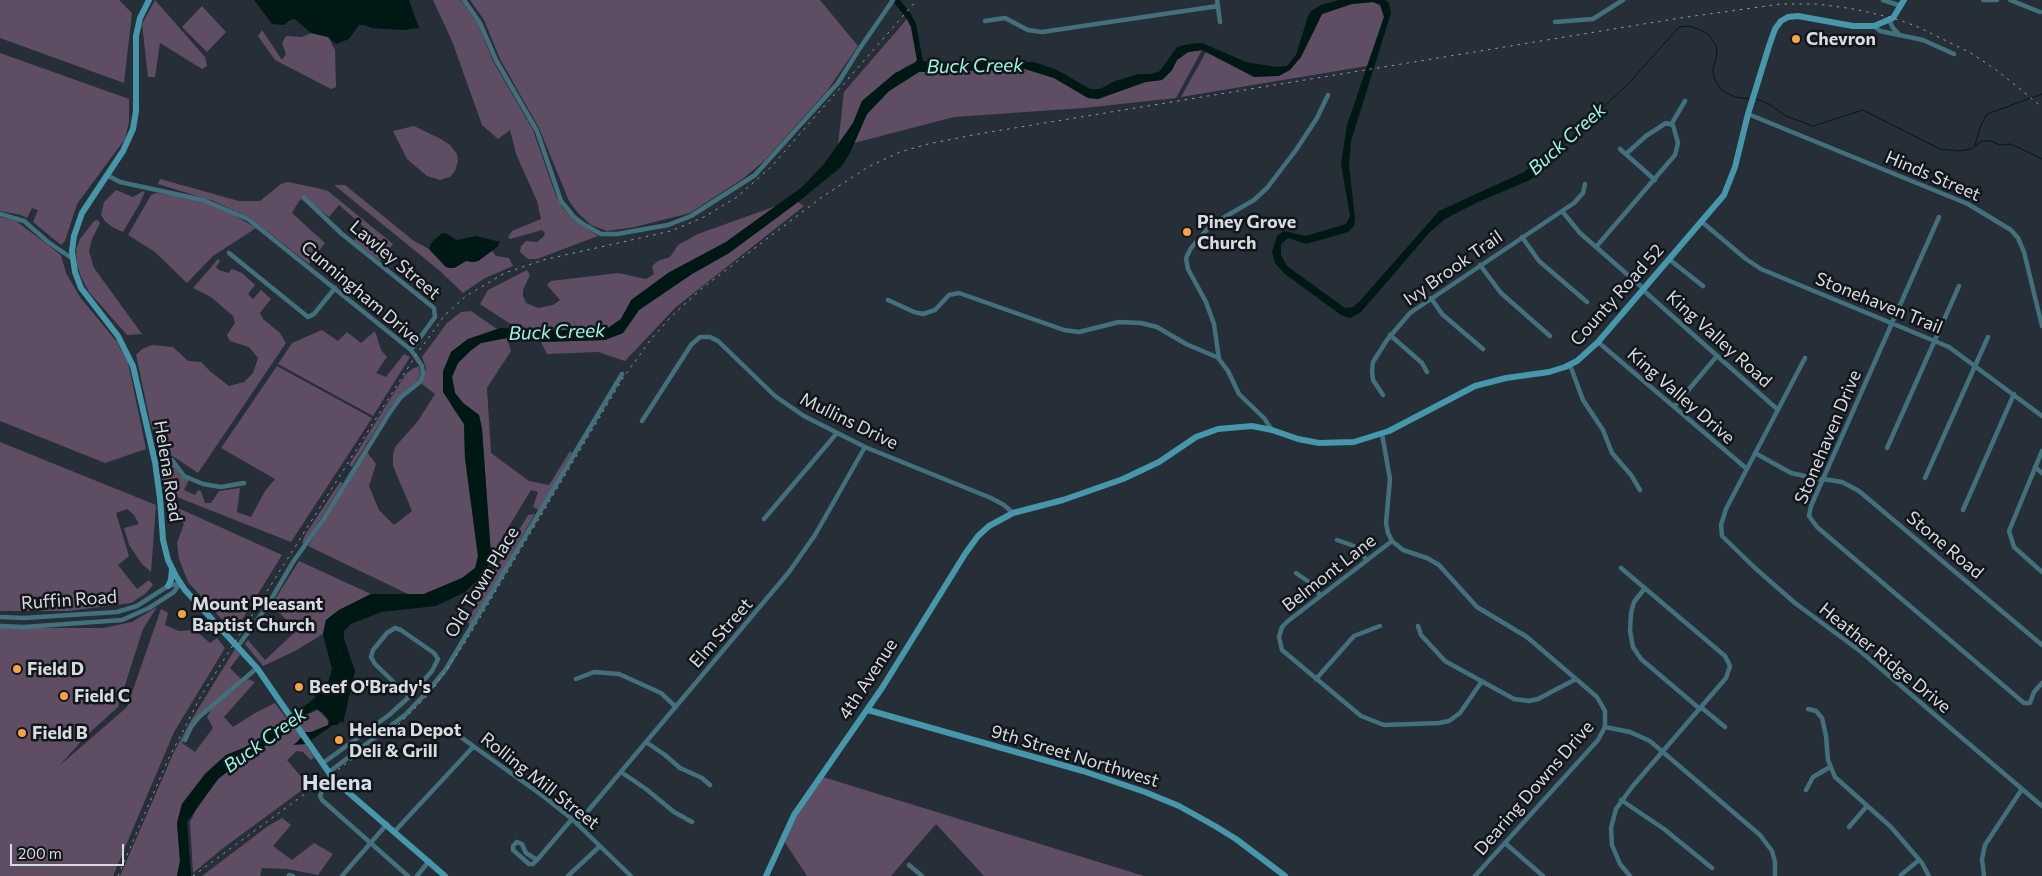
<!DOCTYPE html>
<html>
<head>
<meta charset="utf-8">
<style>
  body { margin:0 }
  #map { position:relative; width:2042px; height:876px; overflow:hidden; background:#262e37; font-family:Commissioner,sans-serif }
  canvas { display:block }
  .scale { position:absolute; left:10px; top:844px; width:114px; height:22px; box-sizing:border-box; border:2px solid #d7dce2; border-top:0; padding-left:6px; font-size:15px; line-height:18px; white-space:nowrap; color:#d7dce2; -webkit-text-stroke:4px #12161a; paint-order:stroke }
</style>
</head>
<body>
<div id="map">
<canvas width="2042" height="876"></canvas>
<div class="scale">200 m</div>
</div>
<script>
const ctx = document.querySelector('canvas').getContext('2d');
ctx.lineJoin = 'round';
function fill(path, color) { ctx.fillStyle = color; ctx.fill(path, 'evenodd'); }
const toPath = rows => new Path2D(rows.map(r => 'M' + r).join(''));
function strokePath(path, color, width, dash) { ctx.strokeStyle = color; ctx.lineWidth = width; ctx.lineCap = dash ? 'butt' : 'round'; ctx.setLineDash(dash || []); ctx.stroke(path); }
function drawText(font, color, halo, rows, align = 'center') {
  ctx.font = font + ' Commissioner,sans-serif'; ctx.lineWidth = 5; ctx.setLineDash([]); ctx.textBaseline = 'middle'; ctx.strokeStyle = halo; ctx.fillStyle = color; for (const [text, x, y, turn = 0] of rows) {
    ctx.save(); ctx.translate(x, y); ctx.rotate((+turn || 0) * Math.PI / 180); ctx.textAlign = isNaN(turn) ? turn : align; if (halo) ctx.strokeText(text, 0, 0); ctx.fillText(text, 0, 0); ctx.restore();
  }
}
const green = toPath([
  [0,0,119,0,132,13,124,83,0,38],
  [155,0,205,57,207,66,202,69,160,43,155,77,148,77,142,24],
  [433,0,461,0,478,24,493,61,533,130,556,196,563,208,574,220,598,236,537,259,528,259,520,252,521,246,526,241,537,242,543,237,545,233,542,230,510,239,508,237,512,231,541,219,537,201,516,154,510,130,498,139,482,125,452,41],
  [470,0,820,0,858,46,827,91,765,160,744,178,690,213,635,227,607,231,591,225,578,213,569,201,539,128,500,59,484,20],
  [1373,2,1381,5,1384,17,1367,66,1181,97,1206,52,1224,60,1279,76,1301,57,1322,14,1352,4],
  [202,6,226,32,207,52,182,27],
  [907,19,911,27,917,60,915,62,905,67,862,101,853,123,838,145,844,92],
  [262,30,282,60,286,54,282,43,286,36,302,37,311,33,328,37,335,50,336,87,331,89,275,60,258,36],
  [1202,50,1176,98,1084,108,954,117,854,143,867,114,889,91,919,72,1025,69,1054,78,1088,98,1098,99,1146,82,1162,80,1172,70,1177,60,1188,52],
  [0,53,129,99,129,122,125,139,77,204,65,241,61,245,33,222,38,210,32,208,27,218,21,215,0,211],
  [414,126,441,139,450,145,457,154,458,161,455,171,450,177,440,180,427,176,407,159,393,131],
  [160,179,239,201,260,201,281,184,288,182,317,188,328,191,393,244,380,261,354,241,364,227,339,205,329,217,304,197,299,201,292,213,325,243,309,264,249,217,213,201,158,184],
  [334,185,345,185,414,241,429,249,446,267,454,268,466,261,473,262,478,261,492,251,496,256,509,258,513,266,485,278,463,293,440,271],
  [116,190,133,197,143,191,145,192,139,205,123,232,112,227,105,221,101,215,104,202],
  [156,193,179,196,212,205,234,215,256,228,213,256,187,283,155,252,128,235,151,195],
  [798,202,804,206,676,307,625,361,598,352,547,354,541,342,605,340,623,333,639,310,692,274,729,253],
  [776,206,726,242,668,273,624,313,621,319,608,328,545,331,518,329,480,304,488,290,527,270,530,275,523,290,523,296,526,303,538,308,553,305,560,300,547,285,551,281,618,273,646,279,654,274,652,266,658,261,670,257,678,245,698,234],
  [0,217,16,221,61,255,66,273,80,297,117,342,128,362,146,449,105,463,0,421],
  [98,220,100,223,92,239,89,251,94,268,142,334,127,335,89,292,81,277,77,264,76,249,80,239,94,221],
  [218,259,220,261,216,267,219,270,228,273,232,269,242,273,255,285,248,294,253,299,261,290,271,299,260,313,263,319,280,333,286,343,198,473,159,447,150,421,136,355,142,349,152,345,173,347,188,361,201,362,211,372,229,386,244,382,253,373,258,358,249,347,230,341,227,335,235,323,233,316,211,297,193,288],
  [471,311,497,329,468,339,451,352,451,405,464,424,465,458,478,556,476,568,462,578,424,594,408,594,308,546,367,452,376,464,369,486,379,510,394,525,412,511,393,466,393,455,395,447,418,421,435,394,422,384,426,368,422,357,447,323,461,312],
  [322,330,338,341,347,332,361,343,375,331,381,350,387,357,376,373,386,377,404,354,410,357,373,416,278,364,292,343],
  [507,338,511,351,487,388,491,453,529,481,549,485,570,451,572,453,539,510,533,507,538,492,531,490,491,556,482,429,479,415,463,403,455,393,452,377,458,363,470,351,481,343],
  [277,366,372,418,291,542,164,492,160,466,161,463,168,460,172,462,180,475,189,480,184,490,195,495,198,490,201,491,205,503,211,503,219,491,240,488,237,512,251,517,265,491,275,479,221,448],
  [419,366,420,375,417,382,391,406,352,467,349,465,405,375,412,369],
  [0,442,156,505,151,572,142,564,129,545,124,528,139,524,134,515,127,509,116,513,129,556,118,565,137,589,149,580,153,585,145,594,131,603,68,611,0,611],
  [340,482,343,483,305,544,302,543,305,535],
  [167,503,282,555,234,633,188,582,179,559,177,543,184,524],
  [535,514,470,626,468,621,480,596,528,515],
  [299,561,371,594,339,610,326,620,323,634,295,651,263,666,245,644,248,640,265,660,296,631,272,604],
  [157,607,143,629,118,707,86,736,59,766,127,707,161,609,168,613,165,625,179,631,195,630,210,643,217,638,225,648,174,732,113,876,0,876,0,628,103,628,132,622],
  [235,649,240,655,230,668,241,679,192,723,182,743,195,752,213,728,207,717,212,708,248,679,255,682,224,717,233,727,255,713,275,703,287,719,272,731,246,747,226,755,205,774,182,804,177,823,180,861,177,876,120,876,173,754,190,722],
  [318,710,327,719,329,725,306,745,314,757,311,760,303,752,297,751,287,760,302,778,321,776,222,849,193,873,190,822,197,808,218,779,242,760,289,731,297,719],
  [823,777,1144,876,984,876,936,824,891,876,807,876,784,841,796,816],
  [282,818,291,825,273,846,292,860,314,843,333,854,318,875,287,869,262,868,260,876,202,876,268,826]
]);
const water = toPath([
  [254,0,409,0,419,28,403,30,372,28,364,25,359,25,349,39,336,44,328,37,311,33,295,19,290,20,284,25,272,24],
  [892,0,900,0,911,14,916,24,923,61,935,63,1034,62,1057,70,1090,89,1100,89,1115,81,1139,74,1151,74,1160,71,1177,47,1189,44,1202,43,1246,62,1277,67,1287,66,1296,55,1308,16,1311,11,1321,5,1339,0,1385,0,1389,3,1391,13,1351,141,1349,165,1355,218,1354,226,1348,232,1306,244,1288,238,1281,244,1281,255,1287,266,1345,308,1353,307,1359,302,1439,211,1524,172,1558,144,1564,151,1530,180,1478,202,1445,219,1430,232,1361,312,1350,318,1341,315,1285,274,1275,263,1272,252,1277,236,1284,231,1306,236,1346,224,1350,216,1341,164,1347,125,1384,17,1380,5,1373,2,1352,4,1322,14,1301,57,1290,70,1279,76,1254,77,1202,50,1188,52,1177,60,1172,70,1162,80,1145,82,1098,99,1088,98,1054,78,1025,69,919,72,889,91,867,114,850,153,841,167,798,202,729,253,692,274,639,310,623,333,605,340,541,342,507,338,481,343,470,351,458,363,452,377,455,393,463,403,479,415,482,429,491,555,486,572,465,592,436,606,381,612,351,624,344,631,344,639,355,671,343,723,341,721,337,725,333,725,306,744,293,745,297,742,306,732,311,732,328,725,329,721,323,713,316,709,297,719,289,731,242,760,218,779,187,822,191,876,177,876,180,861,177,823,182,804,205,774,226,755,246,747,272,731,315,698,315,694,319,692,328,682,332,669,323,634,326,620,339,610,371,594,424,594,462,578,475,568,478,556,465,458,464,424,443,392,443,371,451,352,468,339,501,328,545,331,608,328,621,319,631,300,668,273,726,242,802,187,824,164,853,123,862,101,895,73,915,63,917,60,911,27,907,19],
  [442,233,445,233,457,240,476,236,500,242,497,247,478,261,473,262,466,261,454,268,450,268,446,267,429,249,432,242]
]);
const stream = toPath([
  [1756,99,1769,104,1786,116,1813,126,1863,110,1940,149,1959,151,1971,149,1982,141,1990,141,2001,145,2011,144,2042,159],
  [1975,145,1980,127,1987,114,2042,94],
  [1561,147,1630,82,1679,27,1690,26,1707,33,1716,45,1717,55,1713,69,1714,78,1722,91,1735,97,1749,99]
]);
const street = toPath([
  [464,0,480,23,496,60,537,131,561,201,574,217,583,224,601,234,617,234,668,225,691,216,755,175,838,83,858,51,893,0],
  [1217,0,1220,22],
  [1883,0,1901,6],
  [1983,0,1997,0],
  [2010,0,2040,12],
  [1889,20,1893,28,1898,33],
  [985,21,1005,18,1028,30,1042,32,1218,6],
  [1555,22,1593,19,1623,0],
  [1874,26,1880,31,1923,40,1954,54],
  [1748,114,1968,204,2011,230,2018,238,2024,252,2042,326],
  [1672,123,1685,101],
  [1620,149,1655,180],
  [107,175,120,182,203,200,248,219,411,350,422,366,423,375,420,382,401,397,390,412,323,520,293,562,266,608,238,646],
  [304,198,342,234,434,308,435,317,411,350],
  [1562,211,1580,233,1644,289],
  [0,214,24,221,48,242,73,259],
  [1939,217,1811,506,1809,516,1817,527,2024,703,2030,703,2034,692,2042,683],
  [1702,222,1746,259,1761,269,1949,347,2042,416],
  [1522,237,1539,261,1587,302],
  [1596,247,1675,155,1678,143,1673,125,1666,123,1646,136,1626,154],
  [229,253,308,317,314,314,335,288],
  [1670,260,1703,286],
  [1480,265,1501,293,1550,336],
  [1643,290,1777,409],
  [1431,298,1442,314,1483,349],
  [888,300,914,312,923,314,935,310,949,295,959,293,1064,330,1079,332,1119,322,1141,323,1157,327,1186,344,1219,358],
  [1390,335,1422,363,1427,372],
  [1598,342,1747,469],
  [1805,358,1726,509,1721,525,1722,536,1755,568,1795,603,1860,651,2042,806],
  [1570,365,1583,400,1603,430,1612,453,1631,475,1640,490],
  [1383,395,1373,380,1372,371,1373,362,1387,340,1410,313,1574,203,1583,193,1585,184],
  [1674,407,1717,356],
  [642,421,691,345,700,337,710,337,718,341,775,396,804,416,865,447,991,498,1004,505,1013,513],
  [1272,430,1264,418,1239,394,1228,371,1219,359,1214,324,1206,302,1188,269,1186,258,1191,248,1211,225,1254,200,1267,188,1296,150,1317,118,1328,95],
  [1382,434,1390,479,1386,523,1388,533,1392,541,1403,550,1427,558,1439,565,1477,607,1527,637,1597,697,1605,711,1605,727,1598,740,1475,876],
  [1887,448,1959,286],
  [2042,451,2009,531,2014,547,2042,572],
  [1755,453,1791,473,1823,480],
  [155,462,166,459,172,460,184,476,203,484,221,487,244,483],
  [2035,467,2042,473],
  [1925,478,1988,337],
  [1823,479,1842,482,1859,491,2042,645],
  [1963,510,2014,394],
  [764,519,837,433],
  [1337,540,1354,546,1367,560],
  [1392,541,1288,621,1282,627,1279,637,1282,650,1361,716,1384,725,1439,723,1449,721,1460,713,1482,681],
  [1621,568,1725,656,1730,666,1726,678,1632,787,1616,809,1611,828,1612,845,1620,864,1630,876],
  [1296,573,1309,582,1320,595],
  [1645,588,1634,602,1631,613,1630,631,1633,647,1641,659,1700,709],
  [0,617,24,618,117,612,137,606,168,586,180,583],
  [0,626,24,627,122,620,149,608,174,592,180,583],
  [1418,626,1421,635,1445,661,1514,699,1529,701,1538,699,1576,679],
  [395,628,401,630,434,653,438,659,432,671,409,697,375,664,371,657,373,650,387,633,395,628],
  [576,679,594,672,619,674,661,693,676,707],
  [1316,679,1354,636,1380,626],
  [1702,708,1725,727],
  [1808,709,1816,711,1822,718,1826,736,1828,760,1835,777,1891,827,1922,863,1929,876],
  [1605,727,1630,732,1650,741,1760,835,1772,851,1775,862,1775,876],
  [453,728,462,738,543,796,572,819,631,876],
  [185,740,191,727,199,717,257,668],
  [646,742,665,755,680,768,702,778,710,785],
  [323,763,389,715,409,697],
  [329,772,405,715,429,690,446,669,622,374],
  [621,772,646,789,674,812,692,822],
  [334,780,322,791,320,796,322,800,408,876],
  [1806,790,1813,777,1830,767],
  [1621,800,1664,829,1712,868],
  [577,824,789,572,815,535,865,447],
  [1849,827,1867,806],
  [395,831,473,747],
  [517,842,522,844,526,853,537,860,533,864,529,864,513,850,513,846,517,842],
  [1505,843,1543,876],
  [537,860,572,819],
  [909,865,922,876],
  [289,875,293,876],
  [1901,875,1919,860],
  [342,876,387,824],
  [417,876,429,861],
  [568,876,600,846],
  [1984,876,1982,859,1985,845,2022,789]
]);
const secondary = toPath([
  [149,0,140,18,136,36,136,111,133,129,123,151,82,213,74,236,72,251,75,272,81,288,118,336,133,366,155,462,160,498,163,540,168,560,176,576,185,590,257,668,334,780,445,876],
  [168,586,171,580,172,569],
  [868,710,1083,771,1145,792,1179,806,1215,826,1236,839,1285,876],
  [766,876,794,815,882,688,965,554,978,536,989,526,1013,513,1063,500,1123,479,1159,462,1196,437,1218,429,1252,426,1272,430,1298,439,1319,443,1354,442,1389,431,1475,386,1506,378,1549,372,1565,367,1577,361,1598,342,1724,195,1735,167,1748,114,1769,46,1775,29,1781,21,1788,17,1798,16,1853,26,1874,26,1893,18,1904,0]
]);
const rail = toPath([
  [118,876,167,762,201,696,416,355,445,315,466,296,505,273,543,260,671,231,704,217,737,197,771,167,917,0],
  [193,876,396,727,431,692,466,641,623,378,652,338,670,318,701,289,822,197,868,167,900,152,928,144,978,134,1680,18,1781,4,1817,4,1854,9,1893,18,1916,26,1971,53,1999,72,2042,107]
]);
const markers = [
  [1796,39,5,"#f7a149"],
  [1187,232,5,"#f7a149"],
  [182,614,5,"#f7a149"],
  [17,669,5,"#f7a149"],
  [299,687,5,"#f7a149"],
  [64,696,5,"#f7a149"],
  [22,733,5,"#f7a149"],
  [339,740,5,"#f7a149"]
];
const poiNames = [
  ["Chevron",1806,39],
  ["Piney Grove",1197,222],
  ["Church",1197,243],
  ["Mount Pleasant",192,604],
  ["Baptist Church",192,625],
  ["Field D",27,669],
  ["Beef O'Brady's",309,687],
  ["Field C",74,696],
  ["Helena Depot",349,730],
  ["Deli & Grill",349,751],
  ["Field B",32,733]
];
const streetNames = [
  ["Hinds Street",1933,176,23],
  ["Lawley Street",395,260,40],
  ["Ivy Brook Trail",1453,268,-35],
  ["Cunningham Drive",361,293,40],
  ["County Road 52",1617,295,-48],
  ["Stonehaven Trail",1879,303,22],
  ["King Valley Road",1719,339,42],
  ["King Valley Drive",1681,396,41],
  ["Mullins Drive",849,421,26],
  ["Stonehaven Drive",1828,437,-67],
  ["Helena Road",168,471,81],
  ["Stone Road",1945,545,40],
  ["Belmont Lane",1329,573,-38],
  ["Old Town Place",482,582,-59],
  ["Ruffin Road",69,600,-4],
  ["Elm Street",721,633,-49],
  ["Heather Ridge Drive",1885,658,39],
  ["4th Avenue",868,679,-57],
  ["9th Street Northwest",1075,756,17],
  ["Rolling Mill Street",540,781,38],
  ["Dearing Downs Drive",1534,788,-49]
];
const waterNames = [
  ["Buck Creek",975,66,-1],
  ["Buck Creek",1567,139,-42],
  ["Buck Creek",557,332,-2],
  ["Buck Creek",265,740,-36]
];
const districtNames = [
  ["Helena",337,783]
];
fill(green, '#5f4d64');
fill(water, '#001813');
strokePath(stream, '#001813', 1);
strokePath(street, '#42717d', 4.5);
strokePath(secondary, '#4697a9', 6);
strokePath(rail, '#949aa1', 1, [2.5, 5]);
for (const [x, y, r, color] of markers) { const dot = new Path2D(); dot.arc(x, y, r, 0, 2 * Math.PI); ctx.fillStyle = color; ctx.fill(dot); strokePath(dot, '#12161a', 2); }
drawText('bold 18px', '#d7dce2', '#12161a', poiNames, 'left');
drawText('18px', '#d7dce2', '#12161a', streetNames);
drawText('italic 19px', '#9af6e3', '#12161a', waterNames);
drawText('bold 22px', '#d4deea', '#12161a', districtNames);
</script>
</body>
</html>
